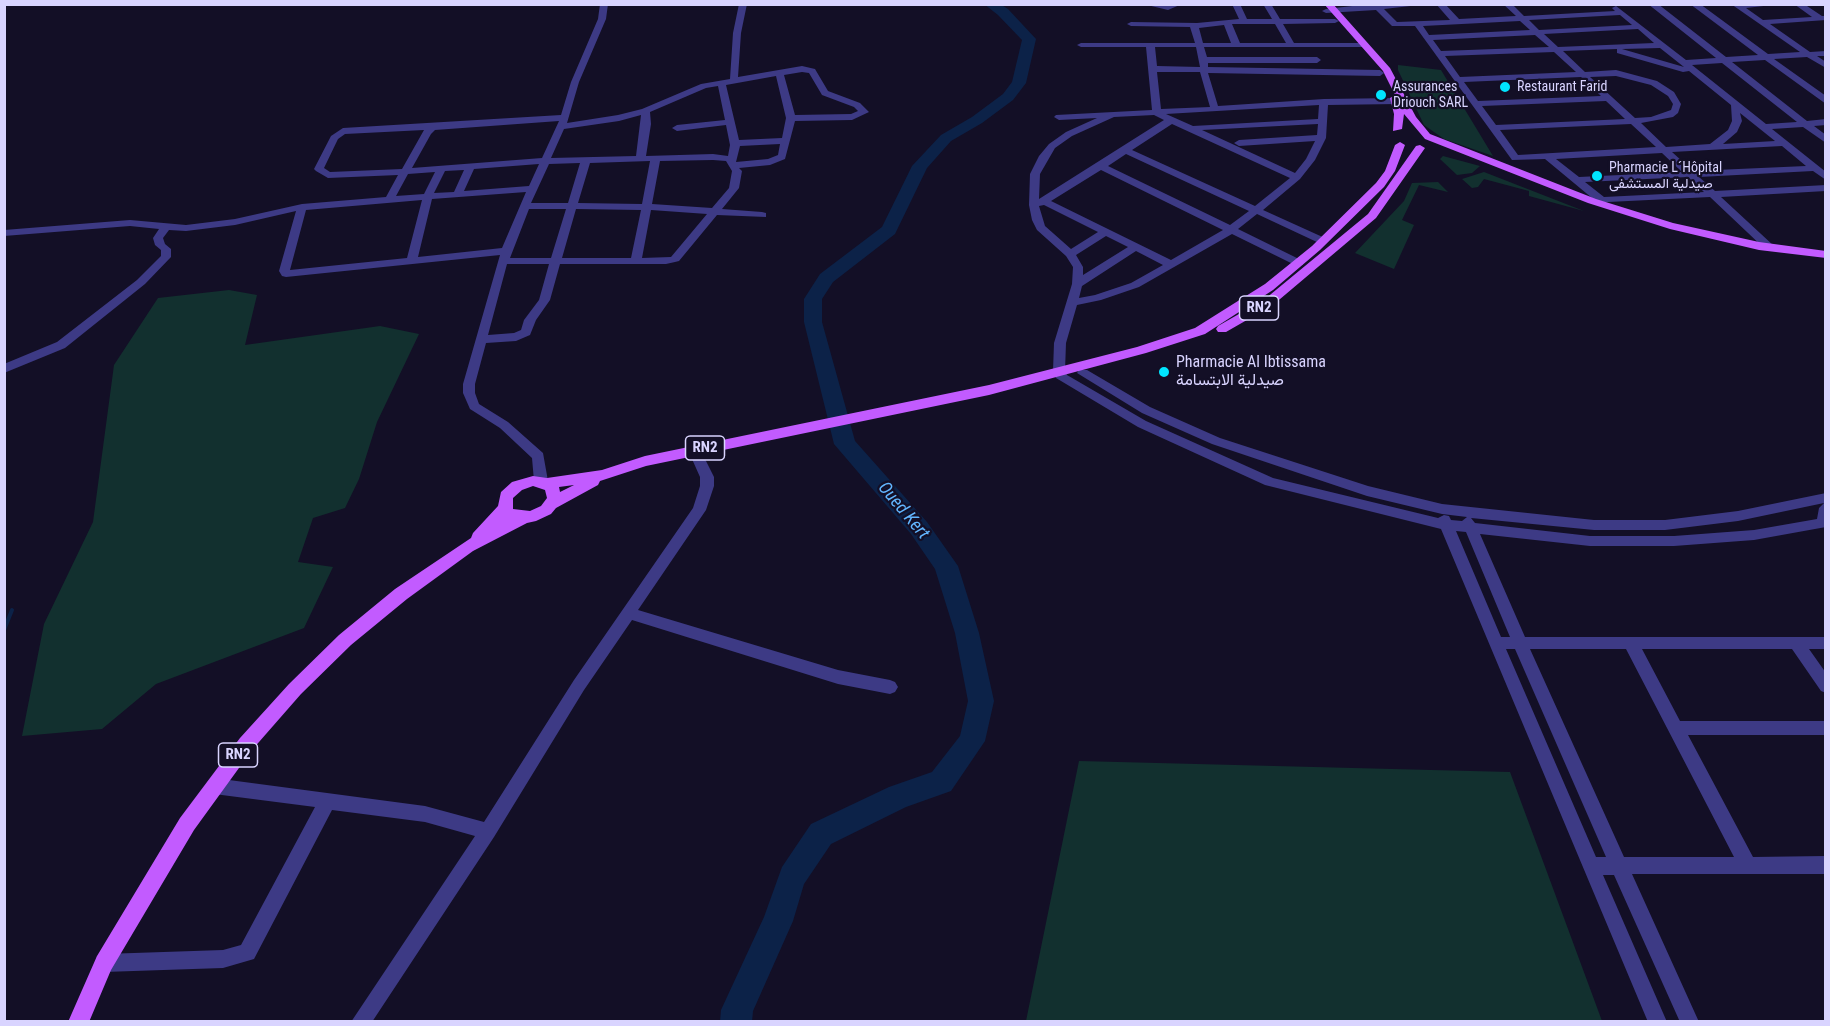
<!DOCTYPE html>
<html>
<head>
<meta charset="utf-8">
<style>
  body { margin:0 }
  #map { position:relative; width:1830px; height:1026px; overflow:hidden; background:#130f26; font-family:"Roboto Condensed",sans-serif }
  canvas { display:block }
  .frame { position:absolute; inset:0; border:6px solid #d9d4ff; pointer-events:none }
</style>
</head>
<body>
<div id="map">
<canvas width="1830" height="1026"></canvas>
<div class="frame"></div>
</div>
<script>
const ctx = document.querySelector('canvas').getContext('2d');
ctx.lineJoin = 'round';
function fill(path, color) { ctx.fillStyle = color; ctx.fill(path, 'evenodd'); }
const toPath = rows => new Path2D(rows.map(r => 'M' + r).join(''));
function strokePath(path, color, width, dash) { ctx.strokeStyle = color; ctx.lineWidth = width; ctx.lineCap = dash ? 'butt' : 'round'; ctx.setLineDash(dash || []); ctx.stroke(path); }
function drawText(font, color, halo, rows, align = 'center') {
  ctx.font = font + ' "Roboto Condensed",Vazirmatn,sans-serif'; ctx.lineWidth = 4.5; ctx.setLineDash([]); ctx.textBaseline = 'middle'; ctx.strokeStyle = halo; ctx.fillStyle = color; for (const [text, x, y, turn = 0] of rows) {
    ctx.save(); ctx.translate(x, y); ctx.rotate((+turn || 0) * Math.PI / 180); ctx.textAlign = isNaN(turn) ? turn : align; if (halo) ctx.strokeText(text, 0, 0); ctx.fillText(text, 0, 0); ctx.restore();
  }
}
const green = toPath([
  [1398,65,1441,70,1493,156,1444,139,1424,125,1398,70],
  [1443,156,1480,166,1472,173,1457,175,1440,159],
  [1484,172,1584,211,1529,196,1529,191,1484,179,1478,187,1472,188,1462,179],
  [1438,182,1448,192,1419,185,1402,220,1414,225,1394,269,1355,253,1404,201,1412,183],
  [229,290,257,295,245,345,380,326,419,334,377,422,359,479,345,508,313,518,298,562,333,567,304,628,156,684,102,729,22,736,44,624,93,522,114,365,158,298],
  [1079,761,1510,772,1602,1021,1026,1021]
]);
const stream = toPath([
  [4,630,12,610]
]);
const river = toPath([
  [984,4,1000,4,1008,9,1036,39,1026,83,1013,100,982,123,951,141,927,168,895,234,833,282,822,299,822,322,855,441,927,522,958,566,979,633,994,701,985,741,951,791,906,807,831,844,804,884,793,921,753,1011,752,1022,720,1022,721,1010,764,917,782,867,811,824,889,787,932,772,960,736,968,701,955,633,935,569,911,534,834,444,804,322,804,299,820,274,882,227,912,166,941,135,972,117,1003,94,1012,82,1022,40,998,15,984,4]
]);
const minor = toPath([
  [600,4,608,4,606,19,579,82,567,123,618,115,642,109,701,84,730,79,733,33,739,4,747,4,741,33,738,77,802,66,815,69,828,91,860,103,869,112,852,120,795,121,785,159,770,165,739,168,742,171,739,188,722,209,762,212,766,213,766,217,717,215,679,261,675,262,666,264,560,264,550,300,536,320,530,335,516,341,486,343,475,384,475,393,479,404,508,422,543,453,548,481,546,484,541,486,534,481,532,458,500,428,470,409,463,393,463,384,500,255,286,277,282,276,279,271,296,211,235,225,186,231,169,230,163,238,165,244,171,249,171,257,145,284,65,348,4,373,4,364,57,342,137,280,161,256,161,250,155,245,153,238,159,229,130,226,4,236,4,230,130,220,186,225,235,219,302,204,386,197,398,175,328,178,316,171,314,169,331,136,343,128,561,115,571,82,598,19,600,4],
  [802,72,809,73,822,95,854,107,858,111,851,114,795,115,784,75,802,72],
  [776,76,786,118,782,138,739,140,726,85,776,76],
  [718,86,725,120,677,125,672,128,677,131,726,125,730,145,728,156,713,154,646,156,651,124,650,112,706,88,718,86],
  [641,115,636,156,551,158,564,129,619,121,641,115],
  [559,121,542,158,412,168,431,134,435,130,559,121],
  [424,130,402,169,330,172,324,168,338,139,345,134,424,130],
  [780,144,778,155,768,159,736,162,740,146,780,144],
  [713,160,726,161,732,171,729,188,712,208,652,204,660,161,713,160],
  [650,161,642,204,578,203,590,163,650,161],
  [580,163,568,203,531,203,549,164,580,163],
  [539,164,529,186,464,191,474,169,539,164],
  [464,170,454,192,434,193,445,171,464,170],
  [435,172,424,194,396,196,408,174,435,172],
  [526,192,502,248,418,257,432,199,526,192],
  [422,200,407,258,290,270,306,210,422,200],
  [529,209,566,209,551,258,510,258,529,209],
  [576,209,641,210,631,258,562,258,576,209],
  [651,210,707,214,671,257,642,258,651,210],
  [507,264,549,264,539,300,524,320,521,330,514,333,488,335,507,264],
  [1143,4,1167,6,1182,4,1168,10,1143,4],
  [1232,4,1240,4,1247,19,1272,19,1263,4,1271,4,1280,19,1335,19,1339,21,1335,23,1283,24,1294,43,1364,43,1368,45,1364,47,1204,47,1207,57,1317,57,1321,60,1317,63,1208,63,1208,67,1380,70,1384,73,1380,76,1208,73,1218,106,1324,99,1397,98,1401,101,1397,104,1328,105,1326,138,1315,160,1300,179,1263,210,1327,239,1327,243,1319,243,1257,214,1238,229,1303,261,1303,265,1295,265,1232,234,1139,287,1101,300,1077,305,1066,343,1065,371,1067,375,1146,421,1273,478,1438,518,1444,515,1449,516,1451,520,1462,521,1467,517,1442,514,1367,496,1212,444,1142,413,1077,373,1079,370,1087,370,1150,407,1220,438,1368,486,1442,504,1594,520,1665,520,1738,511,1826,493,1826,527,1754,540,1674,546,1590,546,1480,534,1525,637,1826,637,1826,649,1809,649,1826,673,1826,693,1821,691,1792,649,1642,649,1680,721,1826,721,1826,735,1688,735,1753,857,1826,856,1826,874,1632,874,1699,1022,1680,1022,1614,875,1603,875,1667,1022,1648,1022,1441,529,1265,485,1138,427,1056,378,1053,371,1054,343,1072,284,1073,267,1066,256,1037,230,1032,220,1029,205,1030,174,1039,156,1049,144,1066,132,1097,118,1059,120,1054,117,1056,115,1152,110,1146,47,1081,47,1077,45,1081,43,1195,43,1190,27,1131,26,1127,24,1131,22,1197,23,1239,19,1232,4],
  [1232,24,1275,24,1286,43,1240,43,1232,24],
  [1224,25,1231,43,1203,43,1199,28,1224,25],
  [1155,47,1196,47,1200,67,1157,66,1155,47],
  [1157,72,1200,72,1210,107,1161,109,1157,72],
  [1319,105,1318,119,1193,126,1166,114,1319,105],
  [1154,115,1164,120,1039,199,1040,174,1055,148,1072,136,1114,117,1154,115],
  [1172,124,1290,178,1255,206,1132,150,1172,124],
  [1318,124,1317,135,1239,140,1234,143,1239,146,1315,141,1306,159,1295,173,1202,130,1318,124],
  [1126,154,1249,211,1230,225,1108,166,1126,154],
  [1101,170,1223,230,1171,260,1051,201,1101,170],
  [1044,205,1098,232,1071,249,1045,226,1039,206,1044,205],
  [1106,236,1128,247,1083,275,1083,267,1076,255,1106,236],
  [1136,251,1163,265,1131,283,1095,295,1079,298,1082,286,1136,251],
  [1824,503,1819,508,1817,519,1754,530,1674,536,1590,536,1475,523,1471,518,1594,530,1665,530,1738,521,1824,503],
  [1456,531,1466,532,1510,637,1501,637,1456,531],
  [1506,649,1515,649,1606,857,1596,857,1506,649],
  [1530,649,1626,649,1734,857,1624,857,1530,649],
  [1370,4,1428,4,1384,9,1397,22,1450,20,1436,4,1445,4,1459,19,1516,16,1503,4,1512,4,1524,16,1615,11,1612,8,1616,6,1686,60,1716,58,1648,4,1658,4,1726,57,1758,55,1690,4,1700,4,1768,54,1800,52,1731,4,1781,4,1746,8,1763,20,1812,17,1794,4,1804,4,1822,16,1826,16,1826,20,1770,24,1810,52,1826,51,1826,56,1817,56,1826,62,1826,68,1807,57,1774,59,1826,96,1826,104,1765,60,1732,62,1807,121,1826,119,1826,125,1814,126,1826,135,1826,143,1803,127,1772,129,1826,172,1826,180,1813,171,1699,177,1715,191,1826,185,1826,191,1721,197,1774,246,1775,248,1770,251,1766,250,1710,197,1588,203,1588,199,1592,198,1545,159,1512,160,1415,26,1392,26,1376,10,1326,13,1322,11,1326,9,1370,4],
  [1620,15,1632,25,1539,30,1529,20,1620,15],
  [1520,21,1530,30,1429,35,1423,26,1520,21],
  [1638,29,1654,43,1558,47,1544,34,1638,29],
  [1535,35,1549,47,1441,51,1433,40,1535,35],
  [1660,48,1684,67,1622,49,1660,48],
  [1617,49,1617,53,1683,72,1689,71,1731,105,1732,121,1728,130,1710,144,1666,147,1641,123,1673,117,1678,113,1681,104,1674,92,1657,81,1616,70,1585,72,1563,51,1617,49],
  [1554,52,1576,72,1460,77,1445,56,1554,52],
  [1722,63,1797,122,1766,124,1692,65,1722,63],
  [1616,76,1651,85,1668,96,1673,104,1671,110,1651,117,1635,118,1590,77,1616,76],
  [1581,77,1601,96,1478,101,1464,82,1581,77],
  [1606,101,1625,119,1496,125,1482,106,1606,101],
  [1740,113,1775,141,1723,144,1737,132,1742,121,1740,113],
  [1631,124,1656,147,1518,155,1500,130,1631,124],
  [1782,146,1806,166,1693,171,1672,152,1782,146],
  [1662,153,1682,172,1579,177,1556,159,1662,153],
  [1688,177,1704,192,1604,197,1585,182,1688,177],
  [694,445,699,447,714,477,714,486,706,510,638,610,838,670,890,680,895,682,898,687,895,692,890,694,838,684,632,620,584,690,494,837,372,1022,351,1022,475,836,425,822,332,810,254,959,223,968,104,972,97,970,95,963,97,956,104,954,223,950,241,945,315,807,214,794,208,791,206,786,208,781,214,778,425,806,484,822,574,680,693,508,700,486,700,477,688,450,694,445]
]);
const major = toPath([
  [1324,4,1333,4,1390,68,1416,117,1430,134,1596,199,1673,223,1759,242,1826,251,1826,258,1759,250,1670,229,1588,203,1425,139,1404,114,1402,129,1393,131,1394,114,1390,98,1395,95,1383,71,1324,4],
  [1400,142,1405,145,1395,171,1384,187,1320,250,1273,290,1205,334,1146,353,989,395,646,466,600,481,598,485,556,508,551,514,536,521,527,523,473,551,407,599,351,645,301,694,252,750,194,830,111,970,89,1022,68,1022,97,956,180,818,240,738,289,684,339,635,395,589,471,538,473,533,498,506,501,492,512,482,533,476,547,478,602,470,645,456,989,385,1137,347,1195,328,1265,284,1312,246,1376,183,1385,171,1395,145,1400,142],
  [574,485,560,492,559,487,574,485],
  [533,486,545,490,547,498,541,506,530,511,513,509,513,498,522,490,533,486],
  [1420,145,1425,148,1376,218,1273,305,1226,332,1218,332,1216,329,1218,326,1265,299,1368,214,1416,146,1420,145]
]);
const markers = [
  [1505,87,6,"#00e5ff"],
  [1381,95,6,"#00e5ff"],
  [1597,176,6,"#00e5ff"],
  [1164,372,6,"#00e5ff"]
];
const farPoinames = [
  ["Assurances",1393,87],
  ["Driouch SARL",1393,103],
  ["Restaurant Farid",1517,87],
  ["Pharmacie L´Hôpital",1609,168],
  ["صيدلية المستشفى",1609,184]
];
const shields = [
  [1259,308,39],
  [705,448,39],
  [238,755,39]
];
const shieldNames = [
  ["RN2",1259,308],
  ["RN2",705,448],
  ["RN2",238,755]
];
const poiNames = [
  ["Pharmacie Al Ibtissama",1176,363],
  ["صيدلية الابتسامة",1176,381]
];
const waterNames = [
  ["Oued Kert",903,511,50]
];
fill(green, '#12302f');
strokePath(stream, '#0c2248', 4);
fill(river, '#0c2248');
fill(minor, '#3d3a85');
fill(major, '#c25bff');
for (const [x, y, r, color] of markers) { const dot = new Path2D(); dot.arc(x, y, r, 0, 2 * Math.PI); ctx.fillStyle = color; ctx.fill(dot); strokePath(dot, '#130f26', 2); }
drawText('14px', '#d9d4ff', '#130f26', farPoinames, 'left');
for (const [x, y, w] of shields) { const box = new Path2D(); box.roundRect(x - w / 2, y - 12, w, 24, 4.5); ctx.fillStyle = '#130f26'; ctx.fill(box); strokePath(box, '#d9d4ff', 1.5); }
drawText('bold 15px', '#d9d4ff', null, shieldNames);
drawText('16px', '#d9d4ff', '#130f26', poiNames, 'left');
drawText('italic 18px', '#62b6ff', '#130f26', waterNames);
</script>
</body>
</html>
